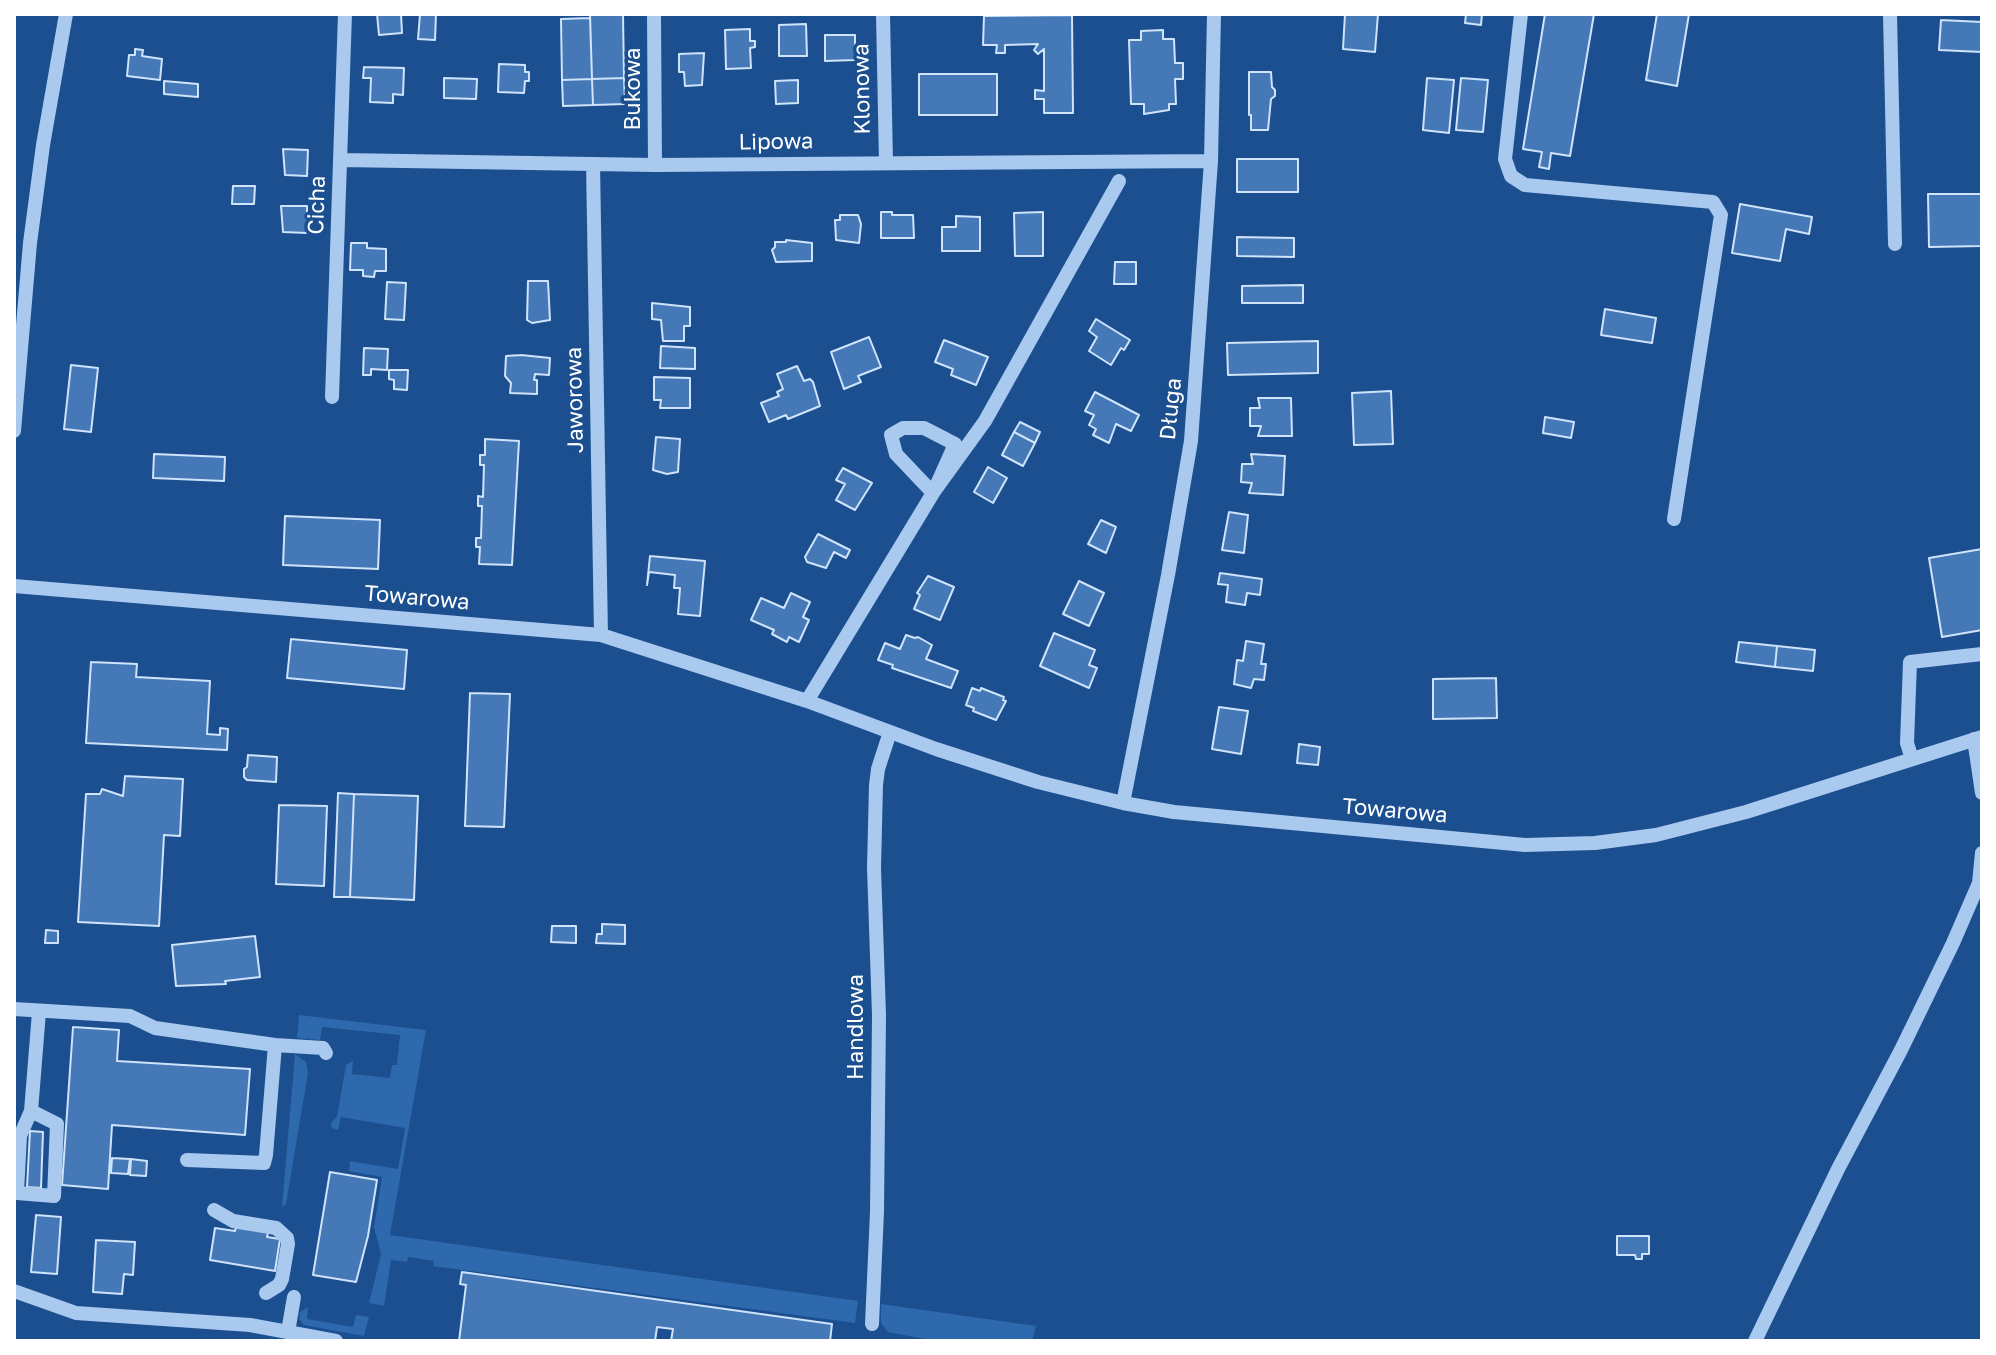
<!DOCTYPE html>
<html>
<head>
<meta charset="utf-8">
<style>
  body { margin:0 }
  #map { position:relative; width:1996px; height:1355px; overflow:hidden; background:#1b4f8f; font-family:"Golos Text",sans-serif }
  canvas { display:block }
  .frame { position:absolute; inset:0; border:16px solid #fff; pointer-events:none }
</style>
</head>
<body>
<div id="map">
<canvas width="1996" height="1355"></canvas>
<div class="frame"></div>
</div>
<script>
const ctx = document.querySelector('canvas').getContext('2d');
ctx.lineJoin = 'round';
function fill(path, color) { ctx.fillStyle = color; ctx.fill(path, 'evenodd'); }
const toPath = rows => new Path2D(rows.map(r => 'M' + r).join(''));
function strokePath(path, color, width, dash) { ctx.strokeStyle = color; ctx.lineWidth = width; ctx.lineCap = dash ? 'butt' : 'round'; ctx.setLineDash(dash || []); ctx.stroke(path); }
function drawText(font, color, halo, rows, align = 'center') {
  ctx.font = font + ' "Golos Text",sans-serif'; ctx.lineWidth = 7; ctx.setLineDash([]); ctx.textBaseline = 'middle'; ctx.strokeStyle = halo; ctx.fillStyle = color; for (const [text, x, y, turn = 0] of rows) {
    ctx.save(); ctx.translate(x, y); ctx.rotate((+turn || 0) * Math.PI / 180); ctx.textAlign = isNaN(turn) ? turn : align; if (halo) ctx.strokeText(text, 0, 0); ctx.fillText(text, 0, 0); ctx.restore();
  }
}
const green = toPath([
  [299,1015,426,1030,390,1235,858,1301,855,1323,433,1266,434,1261,408,1257,407,1262,391,1260,384,1306,369,1303,381,1254,374,1227,382,1177,349,1171,350,1161,398,1169,405,1128,341,1117,338,1130,332,1128,331,1123,337,1116,346,1065,353,1061,352,1074,390,1078,392,1065,397,1065,400,1035,322,1027,320,1040,297,1038],
  [295,1054,306,1062,308,1073,286,1204,282,1207],
  [881,1304,1036,1326,1032,1341,935,1341,888,1332,881,1323],
  [308,1307,307,1319,353,1327,356,1315,369,1317,364,1336,304,1325,299,1319,300,1312]
]);
const building = toPath([
  [377,14,401,14,402,33,379,35,377,14],
  [420,14,436,14,435,40,418,39,420,14],
  [590,14,623,14,624,78,592,79,590,14],
  [1345,14,1378,14,1375,52,1343,49,1345,14],
  [1466,14,1482,14,1481,25,1465,23,1466,14],
  [1545,14,1594,14,1570,156,1551,153,1549,169,1539,167,1542,152,1523,149,1545,14],
  [1657,14,1689,14,1677,86,1646,80,1657,14],
  [1072,15,1073,113,1044,113,1044,99,1035,99,1035,90,1044,91,1044,49,1038,54,1034,50,1038,44,1005,45,1005,53,996,53,997,45,983,45,984,16,1072,15],
  [590,18,592,79,562,80,561,19,590,18],
  [1941,20,1982,22,1982,52,1939,50,1941,20],
  [806,24,807,56,779,56,779,25,806,24],
  [750,29,750,41,755,41,755,47,750,48,751,68,726,69,725,30,750,29],
  [1163,30,1163,39,1174,39,1175,63,1183,63,1183,79,1175,79,1176,104,1169,104,1169,110,1144,114,1144,104,1131,104,1129,40,1141,40,1141,31,1163,30],
  [825,35,855,35,855,60,825,61,825,35],
  [135,49,143,50,142,56,162,59,160,80,127,76,129,55,135,55,135,49],
  [704,53,702,85,685,86,684,72,679,72,679,54,704,53],
  [499,64,525,65,525,72,529,72,529,81,525,81,524,93,498,92,499,64],
  [364,67,404,68,403,95,393,94,393,103,370,102,371,78,363,78,364,67],
  [1249,72,1271,72,1272,87,1275,90,1275,96,1271,99,1268,130,1251,130,1251,115,1249,115,1249,72],
  [919,74,997,74,997,115,919,115,919,74],
  [444,78,477,79,476,99,444,98,444,78],
  [624,78,625,104,593,105,592,79,624,78],
  [1427,78,1454,80,1449,133,1423,130,1427,78],
  [1461,78,1488,80,1483,132,1456,130,1461,78],
  [592,79,593,105,563,106,562,80,592,79],
  [798,80,798,103,776,104,775,81,798,80],
  [164,81,198,84,198,97,164,94,164,81],
  [283,149,308,150,307,176,285,175,283,149],
  [1237,159,1298,159,1298,192,1237,192,1237,159],
  [233,186,255,186,254,204,232,204,233,186],
  [1928,194,1982,194,1982,246,1929,247,1928,194],
  [1740,204,1812,217,1809,234,1786,229,1780,261,1732,253,1740,204],
  [281,206,307,206,307,233,283,232,281,206],
  [881,212,892,212,892,215,913,215,914,238,881,238,881,212],
  [1043,212,1043,256,1015,256,1014,213,1043,212],
  [840,215,858,215,861,224,859,243,836,240,835,220,840,220,840,215],
  [956,216,980,217,980,251,942,251,942,227,956,227,956,216],
  [1237,237,1294,238,1294,257,1237,256,1237,237],
  [786,240,812,243,812,261,776,262,772,250,775,247,775,242,786,242,786,240],
  [351,243,367,243,367,248,386,249,386,271,375,271,374,277,363,276,363,270,350,270,351,243],
  [1115,262,1136,262,1136,284,1114,284,1115,262],
  [528,281,548,281,550,320,532,323,527,320,528,281],
  [387,282,406,283,404,320,385,319,387,282],
  [1303,285,1303,303,1242,303,1242,286,1303,285],
  [652,303,690,307,690,326,684,326,684,341,663,341,661,320,652,319,652,303],
  [1605,309,1656,318,1652,343,1601,335,1605,309],
  [1096,319,1130,340,1124,350,1121,348,1111,365,1089,351,1097,337,1089,331,1096,319],
  [869,337,881,367,858,376,861,382,844,389,831,352,869,337],
  [944,340,988,357,976,385,951,375,953,369,935,362,944,340],
  [1318,341,1318,373,1228,375,1227,343,1318,341],
  [661,346,695,348,695,369,660,368,661,346],
  [364,348,388,349,387,370,371,369,371,375,363,375,364,348],
  [521,355,550,358,549,375,535,374,534,380,537,380,537,394,510,393,511,383,505,376,506,356,521,355],
  [71,365,98,368,91,432,64,429,71,365],
  [797,366,804,381,810,379,813,382,820,406,788,419,786,415,769,422,761,403,779,396,777,392,783,389,777,374,797,366],
  [389,370,408,370,407,390,394,389,394,380,389,379,389,370],
  [654,377,690,378,690,408,660,408,661,400,654,400,654,377],
  [1391,391,1393,444,1354,445,1352,393,1391,391],
  [1095,392,1139,415,1131,431,1116,424,1109,443,1093,435,1096,429,1089,425,1094,415,1085,411,1095,392],
  [1258,398,1291,398,1292,436,1258,436,1261,426,1250,426,1250,408,1260,408,1258,398],
  [1545,417,1574,422,1571,438,1543,433,1545,417],
  [1020,422,1040,432,1035,443,1014,432,1020,422],
  [1014,432,1035,443,1023,466,1002,455,1014,432],
  [656,437,680,439,678,472,667,474,653,470,656,437],
  [485,439,519,441,512,565,479,564,480,547,476,547,476,538,481,538,482,506,478,506,478,496,483,497,484,465,480,465,480,455,485,455,485,439],
  [154,454,225,457,224,481,153,478,154,454],
  [1251,454,1285,456,1283,495,1249,493,1252,483,1241,482,1242,464,1253,464,1251,454],
  [988,467,1007,478,993,503,974,492,988,467],
  [843,468,872,483,855,510,836,500,845,484,836,480,843,468],
  [1229,512,1248,515,1244,553,1222,550,1229,512],
  [285,516,380,520,378,569,283,565,285,516],
  [1101,520,1116,527,1106,553,1088,544,1101,520],
  [818,534,850,550,846,558,834,552,826,568,807,562,805,557,818,534],
  [1982,549,1982,630,1942,637,1929,558,1982,549],
  [650,556,705,561,700,616,678,614,680,588,674,588,675,575,649,572,647,585,650,556],
  [1220,573,1262,579,1260,595,1247,593,1245,605,1226,602,1228,585,1218,584,1220,573],
  [928,576,954,587,940,620,914,609,920,595,917,593,928,576],
  [1079,581,1104,593,1089,626,1063,614,1079,581],
  [791,593,810,602,803,617,809,620,799,642,789,637,787,642,772,634,774,630,751,620,761,598,784,608,791,593],
  [1054,633,1095,650,1089,665,1097,668,1089,688,1040,666,1054,633],
  [906,635,915,638,918,637,932,645,926,659,958,671,951,688,892,668,893,665,878,660,885,643,900,649,906,635],
  [291,639,407,650,404,689,287,678,291,639],
  [1246,641,1264,644,1261,664,1266,664,1264,680,1254,679,1251,688,1234,684,1237,660,1243,661,1246,641],
  [1739,642,1777,646,1775,667,1736,662,1739,642],
  [1777,646,1815,650,1813,671,1775,667,1777,646],
  [91,662,137,664,136,677,210,681,207,734,220,735,220,728,228,729,227,750,86,743,91,662],
  [1496,678,1497,718,1433,719,1433,679,1496,678],
  [972,688,980,691,981,688,1004,697,1003,700,1006,701,996,720,973,711,974,708,966,705,972,688],
  [470,693,510,694,504,827,465,826,470,693],
  [1219,707,1248,711,1241,754,1212,749,1219,707],
  [1299,744,1320,747,1318,765,1297,763,1299,744],
  [248,755,277,757,276,782,247,780,244,777,244,769,247,767,248,755],
  [125,776,183,779,180,836,164,835,159,926,78,922,86,794,100,794,102,789,123,796,125,776],
  [338,793,354,794,350,897,334,897,338,793],
  [354,794,418,796,414,900,350,897,354,794],
  [279,805,327,806,324,886,276,884,279,805],
  [602,924,625,925,625,944,596,943,597,934,602,934,602,924],
  [552,926,576,926,576,943,551,942,552,926],
  [46,930,58,931,58,943,45,943,46,930],
  [255,936,260,977,225,981,226,984,176,986,172,945,255,936],
  [73,1027,119,1030,117,1061,250,1069,245,1135,112,1125,108,1189,62,1185,73,1027],
  [30,1131,43,1132,41,1188,27,1187,30,1131],
  [112,1158,130,1159,128,1174,111,1173,112,1158],
  [131,1159,147,1161,146,1176,130,1175,131,1159],
  [330,1172,377,1180,368,1236,356,1282,313,1275,330,1172],
  [36,1215,61,1217,57,1274,31,1272,36,1215],
  [236,1227,268,1232,267,1237,280,1239,275,1271,210,1260,215,1228,235,1231,236,1227],
  [1617,1236,1649,1236,1649,1254,1642,1254,1642,1259,1636,1259,1635,1255,1617,1255,1617,1236],
  [96,1240,135,1242,133,1275,124,1274,122,1294,93,1292,96,1240],
  [462,1272,832,1324,830,1341,671,1341,673,1329,657,1327,655,1341,459,1341,466,1285,460,1284,462,1272]
]);
const minor = toPath([
  [654,14,655,165],
  [883,14,886,163],
  [1521,14,1505,159,1511,176,1525,185,1713,202,1721,215,1674,519],
  [1890,14,1895,244],
  [341,160,655,165,1211,161],
  [593,164,601,635],
  [332,397,345,14],
  [14,431,30,243,43,145,66,14],
  [14,586,601,635,807,701,936,749,1038,782,1123,803,1174,812,1525,845,1595,843,1656,835,1746,812,1982,737],
  [807,701,933,493,955,444,924,428,903,428,891,435,896,454,933,493,985,421,1119,181],
  [1974,739,1982,793],
  [1912,759,1907,743,1910,662,1982,654],
  [1123,803,1168,575,1191,441,1211,161,1214,14],
  [14,1009,130,1016,155,1028,275,1045,266,1155,264,1163,187,1160],
  [275,1045,323,1048,326,1053],
  [31,1111,57,1124,54,1196,17,1193,20,1136,31,1111,39,1012],
  [214,1210,233,1221,276,1228,287,1238,288,1244,282,1279,279,1285,266,1293],
  [14,1291,76,1313,250,1325,336,1341],
  [872,1324,877,1212,879,1015,874,868,876,785,878,769,890,732],
  [288,1332,294,1297],
  [1755,1341,1838,1169,1901,1050,1953,943,1979,883,1982,853]
]);
const streetNames = [
  ["Bukowa",633,89,-90],
  ["Klonowa",862,89,-91],
  ["Lipowa",776,142,-1],
  ["Cicha",317,205,-88],
  ["Jaworowa",575,400,-91],
  ["Długa",1171,409,-84],
  ["Towarowa",417,598,5],
  ["Towarowa",1395,811,5],
  ["Handlowa",856,1027,-90]
];
fill(green, '#2e69ad');
fill(building, '#4478b7');
strokePath(building, '#cfe3fa', 2);
strokePath(minor, '#a9c9ee', 14);
drawText('22px', '#fff', '#1b4f8f', streetNames);
</script>
</body>
</html>
